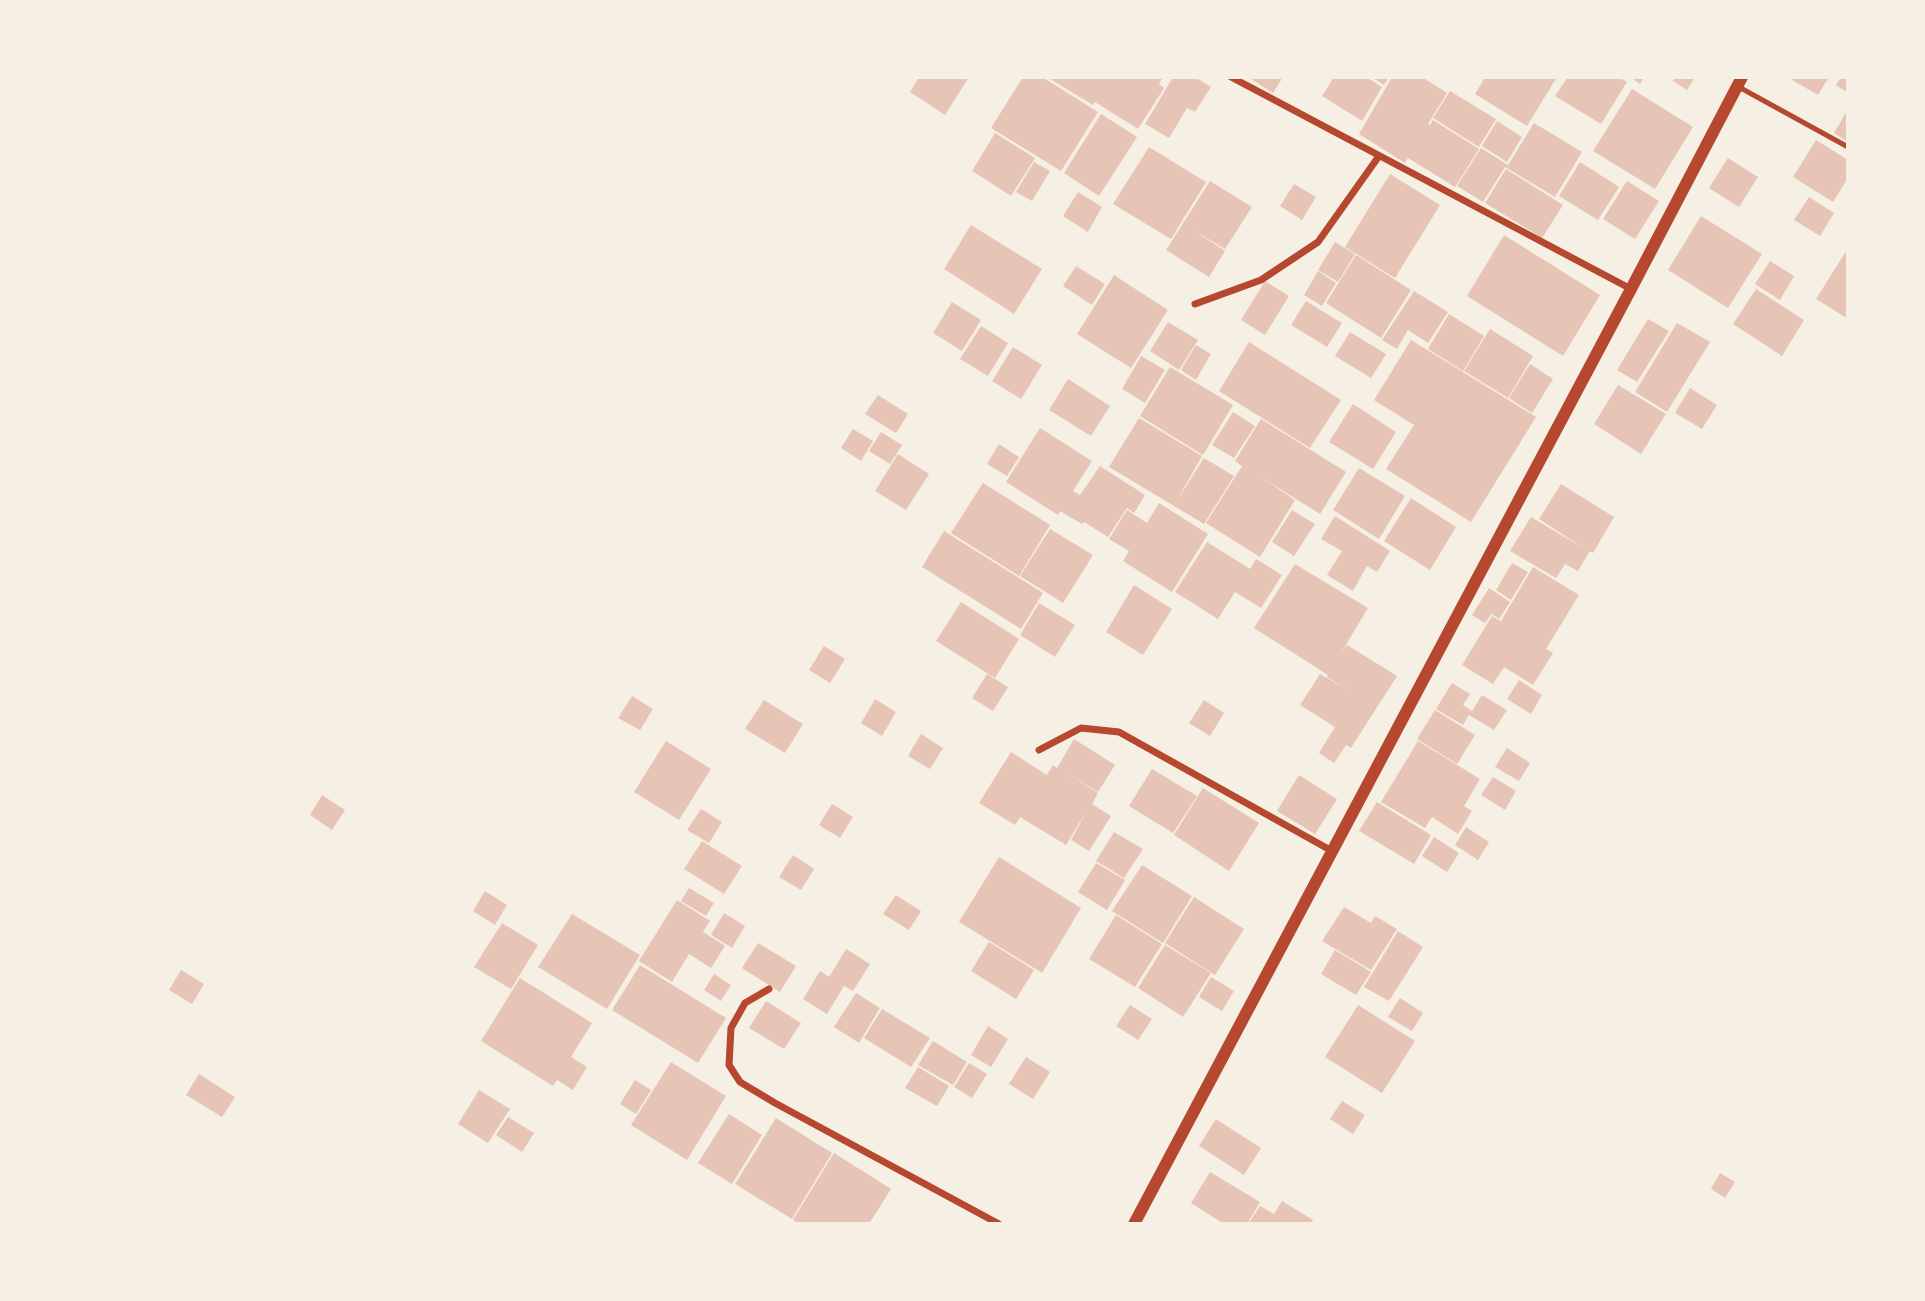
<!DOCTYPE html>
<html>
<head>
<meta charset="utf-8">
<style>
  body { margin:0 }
  #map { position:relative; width:1925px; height:1301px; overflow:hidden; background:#f6efe4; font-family:Jost,sans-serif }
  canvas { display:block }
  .frame { position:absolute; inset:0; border:79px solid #f6efe4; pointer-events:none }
</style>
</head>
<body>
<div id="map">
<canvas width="1925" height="1301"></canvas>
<div class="frame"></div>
</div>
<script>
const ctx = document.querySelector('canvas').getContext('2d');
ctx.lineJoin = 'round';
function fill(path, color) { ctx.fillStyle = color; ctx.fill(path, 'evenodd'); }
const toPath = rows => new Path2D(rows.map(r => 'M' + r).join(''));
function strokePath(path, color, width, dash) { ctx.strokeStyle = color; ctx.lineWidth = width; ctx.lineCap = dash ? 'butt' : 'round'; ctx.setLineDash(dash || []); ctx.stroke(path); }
const building = toPath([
  [919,77,969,77,945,115,910,92],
  [1023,77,1042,77,1098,112,1061,171,991,128],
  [1052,77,1163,77,1159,84,1164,88,1138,129,1095,102,1093,105,1050,79],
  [1173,77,1195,77,1211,87,1195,112,1187,108,1169,138,1145,124],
  [1248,77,1283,77,1273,93],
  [1334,77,1366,77,1382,87,1362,121,1322,96],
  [1371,77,1389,77,1384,85],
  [1392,77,1422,77,1447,93,1428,124,1430,125,1433,120,1479,149,1455,187,1408,158,1405,163,1359,134],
  [1485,77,1557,77,1527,126,1475,94],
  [1568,77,1619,77,1627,82,1601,124,1555,96],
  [1630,77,1644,77,1640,84],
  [1675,77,1695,77,1687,90,1673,81],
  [1787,77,1829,77,1818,95],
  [1841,77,1848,77,1848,93,1836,85],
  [1632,89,1693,127,1655,189,1593,151],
  [1450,91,1496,119,1479,147,1433,118],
  [1848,109,1848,142,1834,133],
  [1101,114,1137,137,1099,196,1064,173],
  [1497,121,1522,137,1507,162,1482,146],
  [1534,123,1582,152,1555,197,1505,167,1483,202,1457,186,1481,148,1508,165],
  [995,133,1035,158,1011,196,972,171],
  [1816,140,1848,160,1848,178,1833,202,1793,177],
  [1149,147,1206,182,1171,239,1113,204],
  [1728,158,1758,177,1739,207,1709,188],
  [1034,162,1050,171,1032,201,1016,192],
  [1580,162,1619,187,1598,220,1559,196],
  [1506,169,1563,205,1542,238,1485,203],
  [1390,174,1440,205,1395,278,1345,247],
  [1210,181,1252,207,1225,249,1193,230,1225,251,1209,277,1166,250],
  [1627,181,1659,201,1635,239,1603,219],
  [1294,184,1316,197,1302,220,1280,206],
  [1078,192,1102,207,1088,232,1063,216],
  [1809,197,1834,213,1820,236,1794,220],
  [1701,216,1762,254,1728,308,1668,270],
  [971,225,1042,269,1014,314,944,269],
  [1504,235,1600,295,1563,356,1467,296],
  [1335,242,1355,254,1338,282,1318,270],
  [1848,248,1848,319,1816,299],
  [1356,255,1411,290,1381,338,1326,303],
  [1770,261,1794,276,1780,300,1755,284],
  [1076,266,1105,284,1092,305,1063,286],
  [1318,271,1336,283,1322,306,1304,295],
  [1114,275,1168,310,1131,368,1077,334],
  [1265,281,1289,296,1265,335,1241,320],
  [1756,289,1804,320,1782,356,1733,324],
  [1414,291,1448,312,1428,343,1408,330,1397,349,1382,340],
  [1306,301,1342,323,1327,347,1291,325],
  [952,302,981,320,962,351,933,333],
  [1449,314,1484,336,1463,371,1428,349],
  [1648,319,1669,331,1637,382,1617,370],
  [1168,322,1198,340,1179,370,1150,351],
  [1677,323,1710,342,1667,412,1635,392],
  [981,326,1008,343,988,376,960,359],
  [1490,329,1533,356,1508,398,1464,371],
  [1350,332,1386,354,1371,378,1335,356],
  [1411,340,1536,417,1471,522,1386,469,1414,425,1374,400],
  [1249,342,1341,400,1310,448,1219,391],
  [1196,345,1211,354,1196,380,1181,370],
  [1013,347,1042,365,1021,399,992,381],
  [1141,356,1165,370,1145,403,1122,389],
  [1530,364,1553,379,1532,413,1509,398],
  [1170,367,1233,405,1203,455,1140,416],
  [1068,379,1110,406,1091,436,1049,410],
  [1618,385,1666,414,1641,454,1594,424],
  [1690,388,1717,405,1702,429,1675,413],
  [878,395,908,414,896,433,865,414],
  [1353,404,1396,432,1373,469,1329,442],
  [1233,412,1255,426,1234,458,1212,445],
  [1139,418,1202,456,1176,502,1204,458,1234,476,1204,524,1109,467],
  [1261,419,1346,472,1320,514,1261,477,1295,500,1260,557,1206,523,1242,466,1235,461],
  [1040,428,1092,461,1073,491,1080,495,1100,466,1145,495,1134,513,1127,508,1108,537,1084,522,1082,524,1060,511,1058,515,1006,482],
  [853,429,873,441,861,461,841,448],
  [881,432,902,445,890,464,869,451],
  [999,444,1019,457,1007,476,987,464],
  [898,454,929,474,906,510,875,491],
  [1359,468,1405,496,1379,539,1333,510],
  [983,483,1050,525,1019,576,951,533],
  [1561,484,1614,517,1593,553,1590,551,1578,571,1565,564,1556,578,1510,551,1531,517,1585,549,1539,519],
  [1411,498,1456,527,1430,570,1384,541],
  [1159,503,1208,534,1172,592,1123,561,1129,551,1109,539,1127,510,1147,523],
  [1292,510,1315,524,1294,556,1272,542],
  [1335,516,1390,551,1377,572,1367,566,1353,591,1327,575,1342,551,1321,539],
  [1050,529,1093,555,1063,603,1020,576],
  [944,531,1043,593,1021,629,922,567],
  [1207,542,1250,569,1256,559,1282,575,1261,608,1235,592,1218,619,1175,592],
  [1512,563,1528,572,1511,600,1496,590],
  [1295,564,1368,608,1341,653,1347,645,1397,676,1351,748,1346,745,1334,763,1319,753,1335,727,1300,705,1320,674,1348,690,1327,677,1328,675,1254,628],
  [1533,567,1579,595,1546,649,1553,653,1533,685,1504,667,1493,684,1462,665,1492,616,1502,622,1501,621],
  [1134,585,1172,609,1143,655,1106,632],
  [1489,588,1510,602,1499,619,1492,614,1494,611,1485,623,1472,615],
  [961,602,1019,639,995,678,936,641],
  [1039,603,1075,625,1055,657,1020,635],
  [824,646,845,659,830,683,809,670],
  [987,674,1008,687,993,711,972,698],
  [1519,680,1542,695,1531,714,1507,699],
  [1452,683,1470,694,1463,705,1472,711,1482,695,1507,710,1494,730,1469,715,1463,725,1436,709],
  [632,696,653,709,640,730,618,718],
  [875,699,896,712,882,736,861,723],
  [764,700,803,724,785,753,745,729],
  [1204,700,1224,713,1210,736,1189,723],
  [1435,710,1475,735,1457,764,1417,739],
  [921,734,943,748,930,769,908,756],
  [1074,739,1115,765,1098,792,1066,773,1098,793,1092,804,1111,816,1089,851,1071,840,1086,812,1066,845,1020,817,1015,825,979,803,1011,752,1047,775,1053,765,1057,768],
  [666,741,711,769,679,820,634,792],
  [1418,741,1480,779,1464,806,1472,811,1458,834,1432,817,1425,828,1381,802],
  [1507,748,1530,763,1519,781,1495,767],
  [1152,769,1197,796,1173,833,1129,806],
  [1299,775,1337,799,1315,834,1277,811],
  [1493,777,1516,791,1505,810,1481,795],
  [1203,788,1259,823,1229,871,1174,835],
  [322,795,345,810,332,830,310,815],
  [1377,802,1431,835,1414,864,1359,831],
  [832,804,853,817,840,838,819,825],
  [701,809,722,822,709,843,687,830],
  [1466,827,1489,842,1478,860,1455,845],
  [1114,832,1143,849,1124,878,1096,861],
  [1434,837,1459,853,1447,872,1422,856],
  [702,841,742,866,724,894,684,869],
  [793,855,814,869,801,890,779,877],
  [999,857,1081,908,1042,973,959,922],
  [1096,863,1125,880,1107,910,1078,892],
  [1142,865,1192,896,1163,943,1112,911],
  [689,888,714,903,706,916,681,901],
  [485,891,507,905,495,925,473,911],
  [896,895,921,911,909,930,883,914],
  [1194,897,1244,929,1215,975,1165,943],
  [677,900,710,921,703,932,725,946,711,968,689,954,672,982,639,961],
  [1344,907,1371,923,1375,916,1397,929,1371,970,1322,941],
  [724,913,745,926,732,948,711,935],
  [572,914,640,955,607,1009,538,967],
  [1116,915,1162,944,1135,987,1089,959],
  [502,923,538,945,511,989,474,967],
  [1398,931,1423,947,1389,1001,1364,987],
  [989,942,1034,970,1016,999,971,971],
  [758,943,796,966,780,992,742,968],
  [1165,945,1211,973,1183,1017,1138,988],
  [846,949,870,964,853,991,844,986,827,1014,803,999,820,971,829,977],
  [1335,950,1371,972,1356,995,1321,974],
  [640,965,726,1018,698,1063,612,1010],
  [181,970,204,984,192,1004,169,990],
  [714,974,731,985,721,1001,704,990],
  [1211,977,1234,991,1222,1011,1199,997],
  [520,978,592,1023,571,1057,587,1067,573,1090,557,1080,553,1086,481,1041],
  [856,993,880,1008,859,1043,834,1027],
  [1400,998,1423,1013,1412,1031,1388,1017],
  [766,1001,801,1023,784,1049,749,1028],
  [1130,1005,1152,1019,1138,1040,1116,1026],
  [1358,1005,1415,1041,1382,1093,1325,1057],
  [882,1009,930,1038,911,1067,864,1038],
  [988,1026,1008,1039,991,1067,971,1055],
  [933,1041,967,1062,953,1085,918,1065],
  [1026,1057,1050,1072,1033,1099,1009,1084],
  [671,1062,726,1096,687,1160,631,1125],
  [969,1063,987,1074,972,1098,954,1087],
  [918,1067,949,1086,937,1106,905,1088],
  [199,1074,235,1097,222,1117,186,1095],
  [635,1080,651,1090,636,1114,620,1104],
  [479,1090,510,1109,488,1143,458,1124],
  [1342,1101,1365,1115,1353,1134,1330,1119],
  [729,1114,762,1135,732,1184,698,1163],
  [508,1117,534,1133,522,1152,496,1135],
  [776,1118,832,1153,792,1219,735,1184],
  [1216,1119,1261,1148,1244,1175,1199,1146],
  [834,1153,891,1189,869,1224,800,1224,793,1220],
  [1210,1172,1260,1202,1247,1224,1224,1224,1191,1203],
  [1720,1173,1735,1182,1725,1198,1711,1189],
  [1282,1201,1313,1220,1311,1224,1248,1224,1260,1206,1274,1214]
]);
const service = toPath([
  [1737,86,1848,147]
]);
const minor = toPath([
  [1231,77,1631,289],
  [1195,304,1261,280,1318,242,1379,156],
  [1039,750,1081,728,1119,732,1332,851],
  [769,989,745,1003,731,1028,729,1065,740,1082,775,1103,999,1224]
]);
const tertiary = toPath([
  [1134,1224,1631,289,1742,77]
]);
fill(building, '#e6c5b7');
strokePath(service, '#b5482f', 5);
strokePath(minor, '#b5482f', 7);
strokePath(tertiary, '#b5482f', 12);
</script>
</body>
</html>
